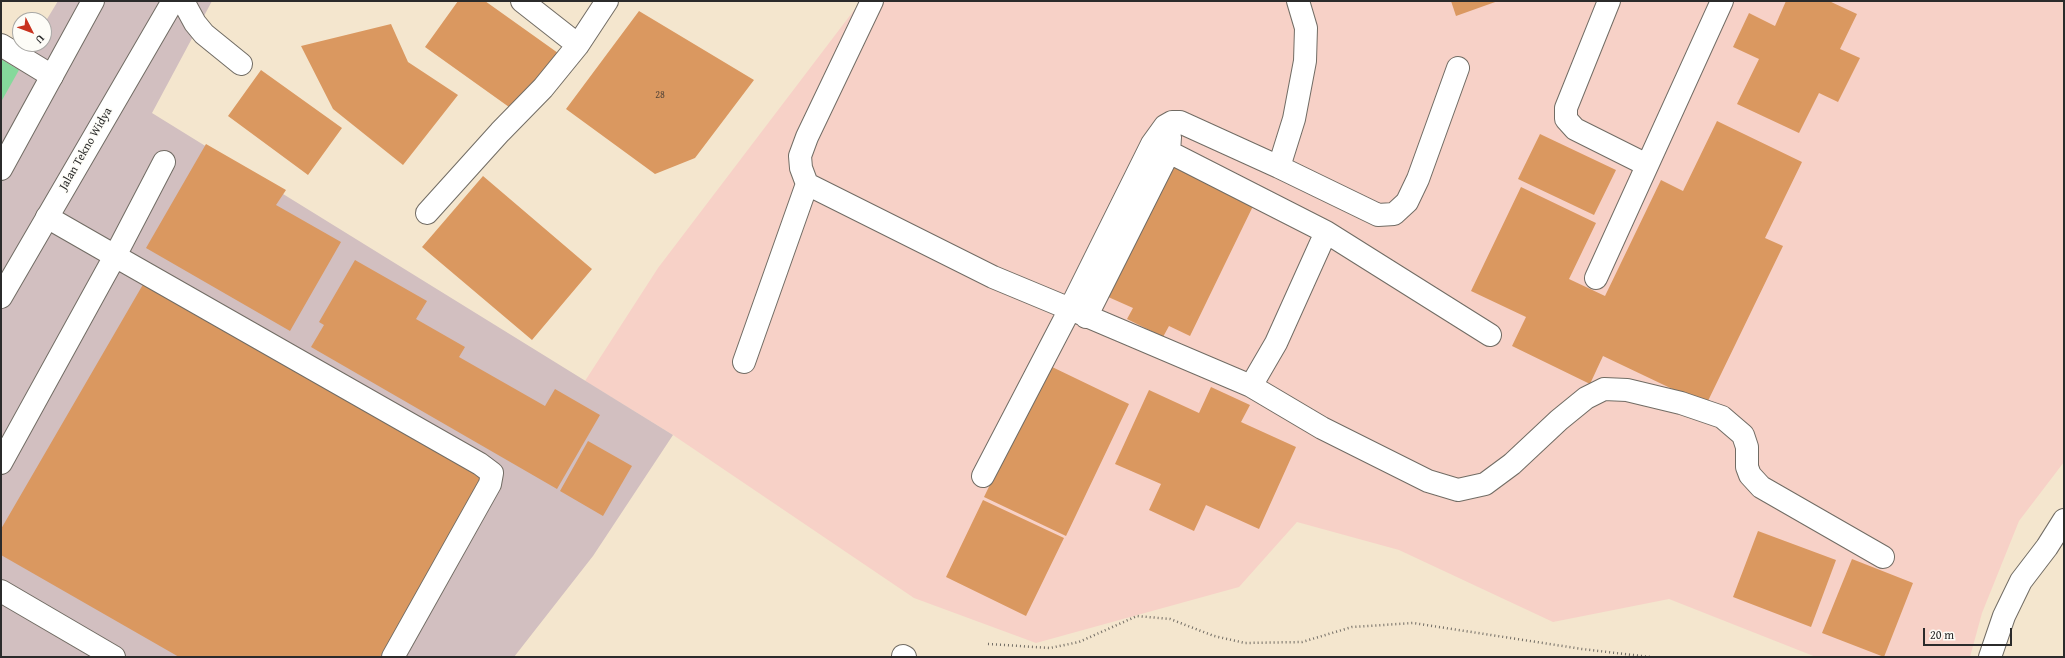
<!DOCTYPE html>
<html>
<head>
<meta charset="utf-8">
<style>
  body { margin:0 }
  #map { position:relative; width:2065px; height:658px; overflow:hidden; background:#f4e6ce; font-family:"Gentium Book Plus",serif }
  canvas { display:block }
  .frame { position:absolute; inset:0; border:2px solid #2b2b2b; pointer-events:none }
  .north { position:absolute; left:12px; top:12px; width:40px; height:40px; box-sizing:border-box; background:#fdfcf7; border:1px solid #a9a8a5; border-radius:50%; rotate:132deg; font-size:11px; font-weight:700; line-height:16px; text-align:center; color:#2b2b2b }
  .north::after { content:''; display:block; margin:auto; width:14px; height:18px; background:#c8321e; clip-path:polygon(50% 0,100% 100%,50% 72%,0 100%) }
  .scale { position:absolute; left:1923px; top:628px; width:89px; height:18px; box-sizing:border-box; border:2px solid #2b2b2b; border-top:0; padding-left:5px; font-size:12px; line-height:14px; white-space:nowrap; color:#2b2b2b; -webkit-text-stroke:3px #fdfcf7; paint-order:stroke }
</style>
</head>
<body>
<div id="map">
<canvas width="2065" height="658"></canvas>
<div class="frame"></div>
<div class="north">U</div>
<div class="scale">20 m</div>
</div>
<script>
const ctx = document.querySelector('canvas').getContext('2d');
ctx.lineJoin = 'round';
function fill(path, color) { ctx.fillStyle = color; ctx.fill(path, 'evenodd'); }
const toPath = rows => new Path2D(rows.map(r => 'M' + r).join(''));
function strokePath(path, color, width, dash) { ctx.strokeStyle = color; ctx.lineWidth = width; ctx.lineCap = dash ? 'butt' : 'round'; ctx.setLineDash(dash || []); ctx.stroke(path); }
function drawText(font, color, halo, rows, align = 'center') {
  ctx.font = font + ' "Gentium Book Plus",serif'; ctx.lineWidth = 3; ctx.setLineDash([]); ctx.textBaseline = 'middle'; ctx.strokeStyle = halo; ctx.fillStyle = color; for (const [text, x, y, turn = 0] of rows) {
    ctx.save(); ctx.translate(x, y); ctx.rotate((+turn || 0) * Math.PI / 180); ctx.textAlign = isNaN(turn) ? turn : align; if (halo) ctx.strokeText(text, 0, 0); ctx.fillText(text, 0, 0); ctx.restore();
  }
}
const built = toPath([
  [861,1,2064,1,2064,462,2019,521,1982,613,1970,657,1816,657,1669,599,1553,622,1399,550,1297,522,1239,587,1036,643,914,598,673,435,585,381,658,268]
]);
const industrial = toPath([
  [58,1,212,1,152,113,673,435,593,556,514,657,1,657,1,93,31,44,44,44,44,24]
]);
const green = toPath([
  [1,59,19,70,1,102]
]);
const building = toPath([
  [458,1,485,1,558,53,516,112,425,47],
  [1451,1,1498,1,1456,16],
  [1786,1,1829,1,1857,14,1840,49,1860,58,1838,102,1819,93,1799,133,1737,104,1759,59,1733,47,1749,13,1775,26],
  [639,11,754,80,695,158,655,174,566,109],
  [391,24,408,62,458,95,403,165,333,109,301,46],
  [261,70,342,128,308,175,228,116],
  [1717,121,1802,162,1765,238,1783,246,1706,405,1603,356,1590,384,1512,346,1526,317,1471,291,1521,187,1596,223,1569,279,1605,296,1661,180,1683,191],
  [1540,134,1616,170,1594,215,1518,179],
  [206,144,286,190,276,205,341,242,290,331,146,248],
  [1171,162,1255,202,1190,336,1169,326,1163,337,1127,319,1133,308,1106,296],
  [483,176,592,269,532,340,422,247],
  [355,260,427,301,416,319,465,347,459,357,545,406,555,389,600,415,557,489,311,347,324,325,319,322],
  [145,281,484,477,380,657,179,657,1,555,1,529],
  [1048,365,1129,404,1066,536,984,497],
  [1211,387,1250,405,1241,422,1296,447,1259,529,1206,505,1194,531,1149,510,1161,484,1115,464,1149,390,1199,413],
  [588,441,632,466,603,516,560,491],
  [983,500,1064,538,1026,616,946,577],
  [1758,531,1836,560,1811,627,1733,597],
  [1852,559,1913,583,1884,657,1822,633]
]);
const path = toPath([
  [988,644,1050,648,1079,642,1137,616,1170,619,1214,636,1245,643,1302,642,1352,627,1413,623,1582,649,1650,657]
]);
const minor = toPath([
  [183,1,195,23,204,34,241,64],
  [522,1,578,45],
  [1298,1,1306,28,1305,61,1294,119,1279,167,1378,215,1394,214,1407,202,1418,179,1458,68],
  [1609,1,1566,108,1566,119,1575,129,1647,165],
  [1,45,52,76],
  [1169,152,1326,232,1490,335],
  [164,162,115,256,480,464,492,473,490,484,393,657],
  [807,184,993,277,1070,309,1152,144,1165,126,1172,122,1180,122,1279,167],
  [427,213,500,132,543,88,578,45,607,1],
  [1596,278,1722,1],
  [1086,317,1169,152,1170,137],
  [744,362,807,184,801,168,800,156,807,137,872,1],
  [1251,386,1322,428,1428,481,1458,490,1485,484,1512,464,1559,420,1586,398,1604,389,1627,390,1681,403,1722,417,1743,435,1747,447,1747,467,1750,475,1761,487,1883,557],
  [1,463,115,256,47,217],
  [983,476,1070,309,1251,386,1276,343,1326,232],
  [1,591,114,657],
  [903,656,905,657],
  [1990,657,2004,616,2021,581,2047,547,2064,520]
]);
const major = toPath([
  [1,169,93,1],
  [1,297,173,1]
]);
const numberNames = [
  ["28",660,95]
];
const streetNames = [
  ["Jalan Tekno Widya",86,149,-60]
];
fill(built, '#f7d1c7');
fill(industrial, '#d2bfc0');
fill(green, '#85d99b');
fill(building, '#da9860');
strokePath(minor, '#716c64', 24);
strokePath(major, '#716c64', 24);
strokePath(path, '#716c64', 2.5, [1, 3]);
strokePath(minor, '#fff', 22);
strokePath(major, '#fff', 22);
drawText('10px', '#574638', null, numberNames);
drawText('12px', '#2b2b2b', '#fdfcf7', streetNames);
</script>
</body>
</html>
